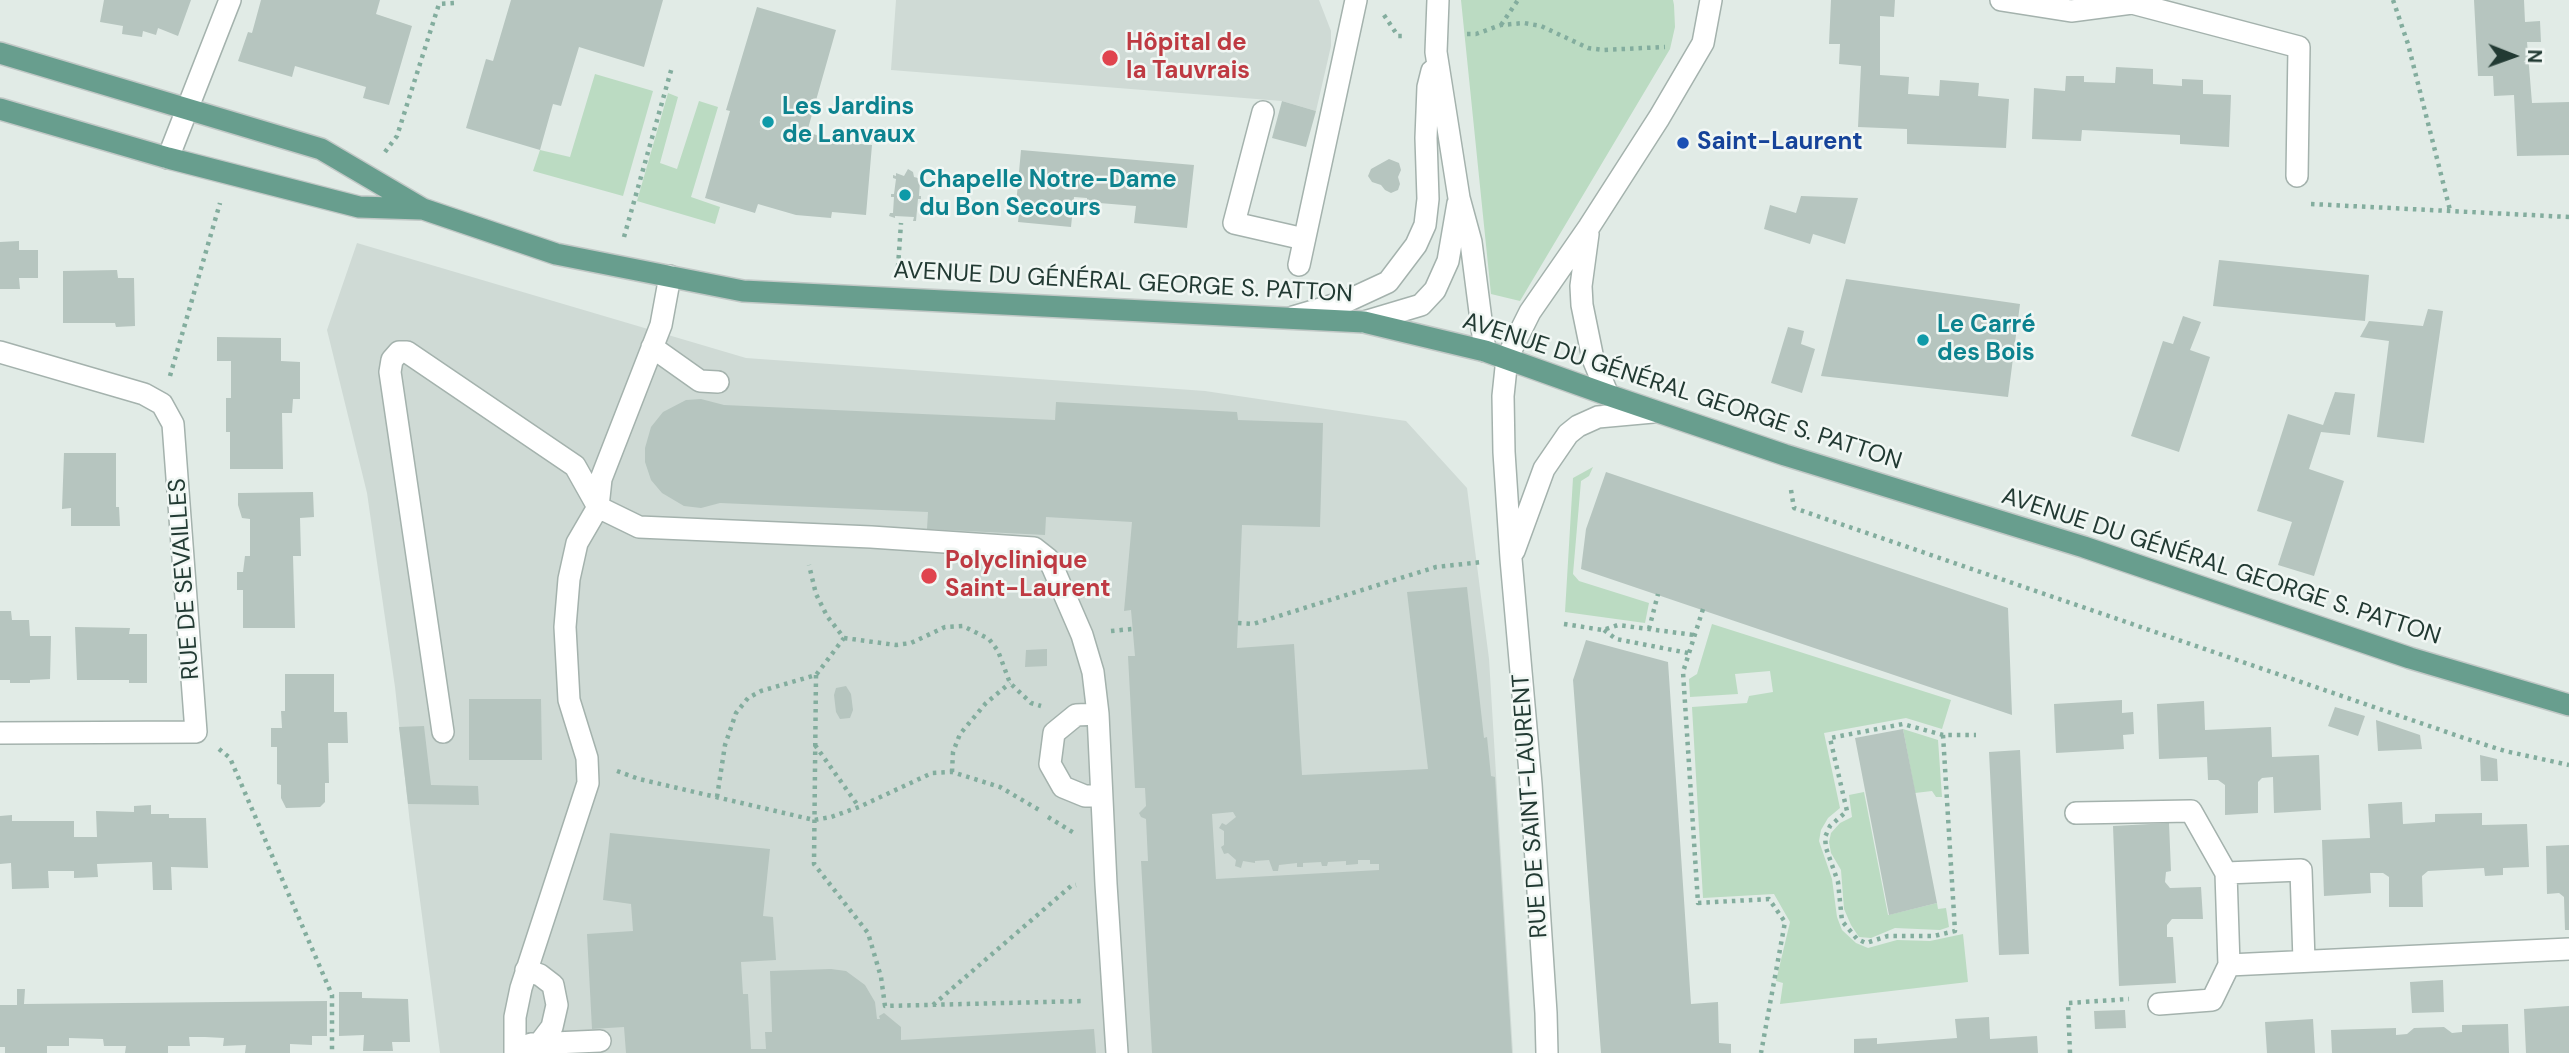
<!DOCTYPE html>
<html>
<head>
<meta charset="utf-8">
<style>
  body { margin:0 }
  #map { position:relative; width:2569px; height:1053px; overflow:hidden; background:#e1ebe6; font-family:"DM Sans",sans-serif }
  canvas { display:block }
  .north { position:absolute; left:2478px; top:21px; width:70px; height:70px; -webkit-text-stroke:5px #f1f7f4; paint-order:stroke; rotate:91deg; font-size:19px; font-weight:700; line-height:28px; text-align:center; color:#223a33 }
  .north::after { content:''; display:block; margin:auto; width:24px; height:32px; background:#223a33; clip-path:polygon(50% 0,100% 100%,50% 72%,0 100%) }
</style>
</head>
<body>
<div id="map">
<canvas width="2569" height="1053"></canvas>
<div class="north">N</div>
</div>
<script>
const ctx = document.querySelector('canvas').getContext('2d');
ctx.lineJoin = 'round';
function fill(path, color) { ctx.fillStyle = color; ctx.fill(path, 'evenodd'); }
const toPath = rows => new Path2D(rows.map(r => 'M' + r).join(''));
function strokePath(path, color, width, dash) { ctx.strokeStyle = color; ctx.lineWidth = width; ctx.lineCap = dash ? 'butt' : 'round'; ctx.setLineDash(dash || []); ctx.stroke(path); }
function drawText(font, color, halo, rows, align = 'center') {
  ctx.font = font + ' "DM Sans",sans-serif'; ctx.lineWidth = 5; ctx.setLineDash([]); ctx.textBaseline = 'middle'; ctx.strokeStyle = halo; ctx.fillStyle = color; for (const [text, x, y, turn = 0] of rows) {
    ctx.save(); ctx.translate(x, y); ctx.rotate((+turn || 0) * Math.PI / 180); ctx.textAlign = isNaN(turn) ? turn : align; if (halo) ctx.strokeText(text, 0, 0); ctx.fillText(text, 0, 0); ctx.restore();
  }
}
const built = toPath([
  [896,0,1319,0,1331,31,1331,46,1316,111,1282,101,891,70],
  [357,243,746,358,1205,391,1406,421,1467,488,1489,659,1513,1053,440,1053,410,824,395,687,367,493,327,330]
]);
const green = toPath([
  [1461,0,1673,0,1674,5,1675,27,1670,49,1520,301,1491,294],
  [595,74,653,91,623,196,533,171,540,150,570,157],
  [668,93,678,97,660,163,677,169,699,101,718,107,691,197,720,207,715,224,637,201],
  [1593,467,1589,476,1581,481,1573,574,1579,581,1649,603,1645,623,1565,612,1573,478],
  [1712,624,1951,700,1942,729,1906,718,1824,733,1840,808,1828,818,1821,830,1819,841,1832,879,1837,917,1842,930,1856,943,1868,948,1897,940,1930,941,1963,934,1968,982,1780,1004,1783,983,1776,981,1790,922,1774,894,1703,898,1692,707,1747,703,1749,696,1773,692,1770,671,1735,674,1738,694,1690,697,1689,679,1697,674],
  [1903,729,1938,740,1942,797,1936,797,1932,791,1915,793],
  [1864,792,1888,915,1937,903,1938,909,1946,908,1949,927,1940,930,1895,928,1871,938,1859,937,1851,925,1844,909,1841,870,1831,853,1829,842,1831,833,1840,823,1852,817,1849,795]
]);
const building = toPath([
  [104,0,191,0,178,36,158,28,156,35,143,31,142,37,122,34,123,26,100,22],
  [261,0,380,0,376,14,412,26,389,105,363,98,366,87,295,66,292,77,238,61,248,32,252,33],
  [511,0,663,0,644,67,579,47,561,106,553,104,540,150,466,128,486,59,493,61],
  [1831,0,1895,0,1894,17,1880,16,1880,75,1909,77,1908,94,1939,96,1940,80,1979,83,1978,96,2009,99,2006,148,1907,144,1907,129,1858,127,1861,66,1839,64,1840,44,1829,44],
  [2474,0,2524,0,2525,22,2540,21,2541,42,2527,42,2532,103,2569,102,2569,155,2517,156,2514,95,2494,96,2493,76,2478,76],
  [757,7,836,30,807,132,838,142,872,145,866,215,832,212,831,218,796,215,758,204,755,213,705,198,730,111,726,110],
  [2116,67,2153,69,2153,84,2182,86,2182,79,2203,80,2203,94,2231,95,2229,147,2180,144,2180,135,2082,130,2081,141,2032,139,2034,88,2065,91,2066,76,2084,76,2084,82,2115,83],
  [1282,101,1316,111,1306,147,1272,138],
  [1021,150,1194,165,1187,228,1134,223,1136,206,1087,202,1087,198,1074,197,1071,227,1018,222,1020,206,1016,205],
  [1389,159,1399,163,1401,170,1398,177,1400,184,1398,190,1391,193,1385,190,1381,185,1372,182,1368,176,1371,169],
  [908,169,913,172,914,177,918,178,918,174,924,178,923,181,920,181,919,196,921,196,921,199,918,199,916,221,913,221,914,217,895,216,895,218,889,216,890,213,893,213,894,197,891,197,891,194,894,194,896,179,893,178,893,175,896,176,896,173,904,176],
  [1801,196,1858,198,1845,244,1813,234,1810,244,1764,229,1770,205,1796,213],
  [19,241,19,250,38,250,38,278,19,278,20,289,0,289,0,242],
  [2219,260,2369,275,2365,321,2213,306],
  [117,270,118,278,134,278,135,326,116,327,115,323,63,323,63,271],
  [1846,279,2020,304,2008,397,1821,376],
  [2428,309,2443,311,2424,443,2377,437,2389,341,2360,337,2369,321,2423,326],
  [2183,316,2201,322,2190,350,2210,357,2179,452,2131,436,2163,341,2173,344],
  [1788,327,1804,331,1801,344,1815,349,1802,393,1771,383],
  [217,337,281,338,281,361,300,362,300,399,293,399,292,413,282,413,283,469,230,469,230,432,226,432,226,398,231,398,231,361,217,361],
  [2335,392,2355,394,2350,435,2321,432,2309,469,2344,481,2314,576,2278,565,2292,522,2257,511,2288,414,2323,425],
  [701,399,724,405,1055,420,1056,402,1237,412,1238,420,1323,423,1320,527,1242,525,1237,648,1294,644,1302,775,1428,769,1407,592,1467,587,1484,738,1487,737,1491,776,1495,777,1512,1053,1152,1053,1141,861,1148,861,1146,819,1141,817,1139,813,1146,806,1145,788,1135,788,1128,656,1135,656,1131,610,1124,611,1132,522,1046,517,1045,535,927,529,928,512,720,503,701,508,684,506,662,493,651,480,645,462,645,448,651,427,663,412,686,400],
  [1233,812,1236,817,1226,825,1222,823,1219,828,1224,831,1224,845,1221,847,1224,854,1228,853,1236,860,1235,866,1241,868,1243,861,1255,863,1255,861,1269,860,1273,871,1278,871,1279,865,1297,863,1297,867,1303,867,1303,863,1321,862,1322,866,1327,866,1328,862,1346,861,1346,865,1358,864,1358,860,1370,860,1370,864,1379,864,1379,870,1216,879,1212,814],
  [64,453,116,453,116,507,119,507,120,526,71,526,71,508,62,509],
  [1606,472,2008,608,2012,715,1581,569,1586,529],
  [313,492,314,517,300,518,301,556,293,556,295,628,243,628,243,590,237,590,237,572,243,572,245,556,250,556,250,519,242,518,238,505,238,493],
  [0,611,11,611,12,620,29,620,30,636,51,636,50,679,30,680,30,683,10,683,10,680,0,680],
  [75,627,130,628,129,634,147,634,147,683,129,683,129,680,77,680],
  [1586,640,1668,662,1691,1004,1718,1002,1719,1043,1731,1044,1731,1053,1601,1053,1573,680],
  [1047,649,1047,666,1025,667,1026,650],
  [285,674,334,674,334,712,347,712,348,743,328,743,329,783,325,783,325,802,320,807,286,808,281,798,281,785,277,784,277,747,271,747,271,728,282,728,281,711,285,711],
  [846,686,851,694,853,710,850,718,840,719,836,712,834,695,836,688],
  [469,699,541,699,542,760,469,760],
  [2122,700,2122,713,2133,712,2134,734,2123,735,2124,749,2056,753,2054,704],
  [2204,701,2205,730,2271,727,2272,757,2319,755,2321,810,2274,813,2273,777,2262,778,2258,782,2258,813,2225,815,2225,785,2218,780,2208,780,2207,757,2159,759,2157,704],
  [2335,707,2365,716,2358,736,2328,726],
  [2376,720,2420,735,2422,749,2378,751],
  [424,726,431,785,478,786,479,805,408,804,399,727],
  [1903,729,1937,903,1889,915,1855,738],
  [2020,750,2029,954,1999,955,1989,752],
  [2480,755,2497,759,2498,781,2481,781],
  [2402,802,2403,824,2435,822,2435,814,2482,813,2482,825,2527,824,2529,867,2503,868,2503,875,2485,876,2484,868,2428,871,2422,876,2423,907,2389,907,2389,877,2383,873,2370,873,2371,893,2324,896,2322,840,2370,838,2368,804],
  [151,805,151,814,169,814,169,818,206,818,208,868,171,867,172,890,153,890,152,862,97,864,98,877,74,878,74,871,48,871,49,888,12,889,11,863,0,864,0,816,12,815,12,821,74,821,74,837,97,837,96,811,134,812,134,806],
  [2169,823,2171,871,2166,872,2165,882,2170,888,2201,887,2203,919,2172,919,2167,925,2167,937,2173,937,2176,983,2119,986,2113,826],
  [610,833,770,849,763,916,773,917,776,960,741,962,743,994,748,994,751,1049,766,1049,765,1032,772,1032,770,971,831,969,846,971,865,985,875,1002,877,1019,880,1019,879,1016,884,1013,901,1027,901,1040,1094,1029,1096,1053,626,1053,624,1027,592,1029,587,934,633,931,631,904,603,900],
  [2569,845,2569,930,2565,930,2564,897,2559,893,2547,894,2546,846],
  [2443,980,2444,1012,2412,1013,2410,982],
  [17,989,25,989,24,1004,327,1001,327,1036,312,1036,312,1045,290,1044,290,1053,245,1053,246,1045,223,1046,224,1038,205,1037,189,1037,190,1046,168,1046,168,1053,125,1053,126,1046,104,1046,103,1039,69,1038,69,1046,47,1046,47,1053,5,1053,5,1047,0,1047,0,1005,17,1005],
  [339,992,362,992,362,998,408,999,410,1042,392,1042,393,1051,363,1051,364,1035,339,1036],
  [2569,1006,2569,1053,2526,1053,2524,1009],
  [2125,1010,2126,1028,2095,1029,2094,1011],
  [1989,1017,1990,1039,2037,1036,2038,1053,1854,1053,1854,1039,1877,1038,1877,1044,1957,1038,1955,1019],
  [2313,1019,2315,1053,2267,1053,2265,1022],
  [2508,1024,2509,1053,2332,1053,2331,1030,2396,1028,2396,1035,2407,1034,2414,1028,2444,1027,2452,1033,2462,1032,2462,1025]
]);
const path = toPath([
  [2393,0,2408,44,2450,210],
  [1384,15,1398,36,1406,36],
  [1501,25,1518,0],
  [1467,34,1476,34,1501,25,1524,23,1541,26,1588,48,1603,50,1665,47],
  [385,152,397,136,439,4,455,3],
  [2311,204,2569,217],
  [624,237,672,67],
  [898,267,901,223],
  [170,376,220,203],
  [1791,490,1794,508,2467,739,2505,751,2569,765],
  [1703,609,1683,672,1698,903,1769,899,1785,922,1761,1053],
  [1238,623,1253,624,1436,567,1482,562],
  [1564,624,1603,630,1618,625,1694,635],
  [1649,629,1658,594],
  [1604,630,1616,639,1688,653],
  [1111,631,1132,629],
  [844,638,896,645,911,643,945,627,963,626,989,639,998,651,1010,683,1031,703,1041,706],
  [816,675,814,864,868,933,881,977,885,1006,1085,1001],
  [1943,735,1955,931,1934,936,1888,936,1866,943,1857,939,1842,921,1838,882,1826,848,1825,837,1830,826,1847,811,1830,738,1903,724,1943,735,1976,735],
  [815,745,859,807],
  [219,749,230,758,332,995,332,1053],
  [617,771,639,779,814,820,831,817,859,807,932,773,952,772,1000,787,1041,811],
  [952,772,953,752,960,734,986,703,1010,683],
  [717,797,725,745,736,713,748,698,761,691,816,675,844,638,827,616,816,594,809,565],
  [1048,817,1074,833],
  [933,1005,1071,886,1076,885],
  [2070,1053,2068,1003,2129,999]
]);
const service = toPath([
  [1263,112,1234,223,1304,239],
  [652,347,700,381,718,382],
  [1098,714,1076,715,1054,733,1050,764,1063,787,1085,796,1101,796],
  [443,732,390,372,392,360,399,352,407,352,575,466,598,507,639,527,871,537,1034,548,1048,559,1053,568,1082,635,1093,672,1098,714,1106,884,1117,1053],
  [526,970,540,975,553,985,557,1005,552,1027,539,1044],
  [531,1044,600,1041],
  [515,1053,515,1017,521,988,588,783,587,758,569,700,565,627,569,579,577,543,598,507,601,479,661,325,670,276]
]);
const minor = toPath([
  [1438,0,1436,52,1459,198,1471,242,1485,351],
  [2001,0,2071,11,2132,3],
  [2132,0,2132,3,2299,47,2297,176],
  [168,158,230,0],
  [1588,234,1581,286,1582,305,1593,359,1608,395],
  [1299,265,1356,0],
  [1293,317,1347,301,1388,282,1416,245,1425,225,1428,199,1426,138,1428,87,1432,71],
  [1364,322,1421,305,1435,290,1448,261,1458,203],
  [0,352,144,394,162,404,173,424,196,732,0,733],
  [1507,358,1530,312,1589,227,1659,118,1703,43,1711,0],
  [2076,813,2191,811,2226,873,2229,965,2212,1000,2159,1004],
  [2226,873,2301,870,2304,961],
  [2229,965,2569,949]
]);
const tertiary = toPath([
  [1507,358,1503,396,1504,452,1511,559,1531,784,1546,1013,1547,1053],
  [1514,551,1544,469,1568,434,1578,426,1598,417,1653,412]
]);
const primary = toPath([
  [0,53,321,149,423,209,556,254,743,291,1364,322,1485,351,1608,395,1785,455,2084,547,2410,658,2569,705],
  [0,109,168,158,359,207,421,209]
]);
const markers = [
  [1110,58,9,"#e0444e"],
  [768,122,7,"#0f9aa8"],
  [1683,143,7,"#1a4fb4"],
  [905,195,7,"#0f9aa8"],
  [1923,340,7,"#0f9aa8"],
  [929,576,9,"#e0444e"]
];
const healthNames = [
  ["Hôpital de",1126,44],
  ["la Tauvrais",1126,72],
  ["Polyclinique",945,562],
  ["Saint-Laurent",945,590]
];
const cultureNames = [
  ["Les Jardins",782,108],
  ["de Lanvaux",782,136],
  ["Chapelle Notre-Dame",919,181],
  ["du Bon Secours",919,209],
  ["Le Carré",1937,326],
  ["des Bois",1937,354]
];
const transitNames = [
  ["Saint-Laurent",1697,143]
];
const streetNames = [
  ["AVENUE DU GÉNÉRAL GEORGE S. PATTON",1123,283,3],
  ["AVENUE DU GÉNÉRAL GEORGE S. PATTON",1682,392,18],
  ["AVENUE DU GÉNÉRAL GEORGE S. PATTON",2221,567,18],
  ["RUE DE SEVAILLES",185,579,-94],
  ["RUE DE SAINT-LAURENT",1531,806,-94]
];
fill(built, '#cfdad5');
fill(green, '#bbdbc2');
fill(building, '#b6c5bf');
strokePath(service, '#a4b2ad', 24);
strokePath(minor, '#a4b2ad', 24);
strokePath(tertiary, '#a4b2ad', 24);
strokePath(primary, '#c1c8c6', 24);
strokePath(path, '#83ad9e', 4.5, [3.5, 5]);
strokePath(service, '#fff', 21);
strokePath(minor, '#fff', 21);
strokePath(tertiary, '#fff', 21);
strokePath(primary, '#689e8e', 21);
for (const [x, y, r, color] of markers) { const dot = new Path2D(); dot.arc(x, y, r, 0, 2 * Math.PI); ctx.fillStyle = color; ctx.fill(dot); strokePath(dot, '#f1f7f4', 2.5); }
drawText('bold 24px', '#be3a42', '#f1f7f4', healthNames, 'left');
drawText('bold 24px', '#0d838f', '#f1f7f4', cultureNames, 'left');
drawText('bold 24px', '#164399', '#f1f7f4', transitNames, 'left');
drawText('24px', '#223a33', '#f1f7f4', streetNames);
</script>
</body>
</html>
